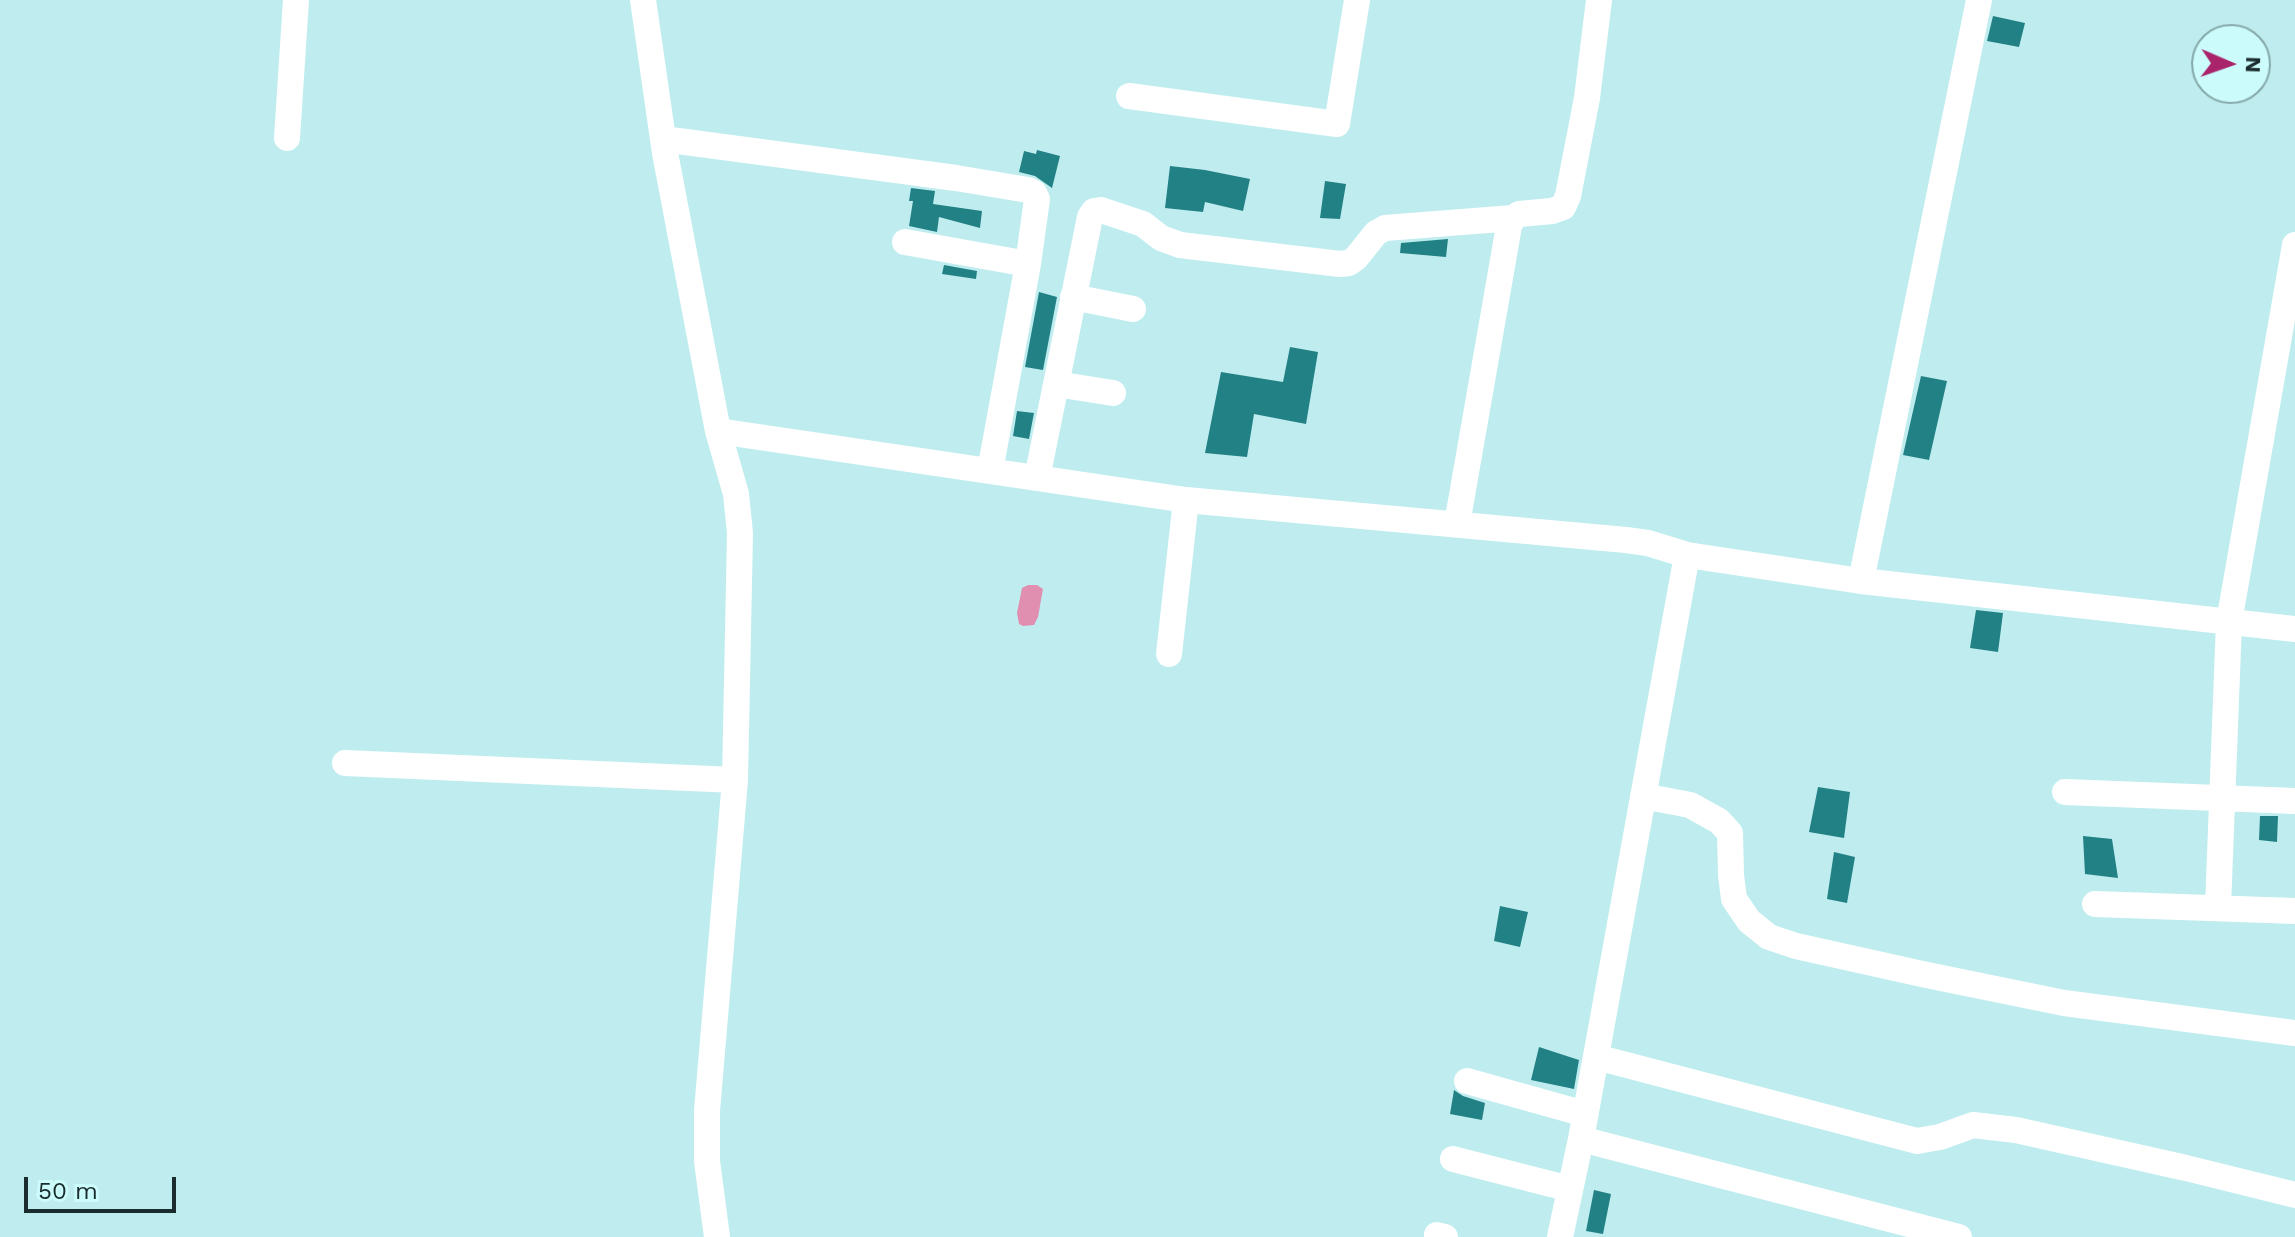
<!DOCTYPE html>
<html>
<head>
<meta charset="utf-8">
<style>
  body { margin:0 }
  #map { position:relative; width:2295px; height:1237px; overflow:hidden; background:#bfedef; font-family:"Work Sans",sans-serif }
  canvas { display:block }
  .north { position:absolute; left:2191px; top:24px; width:80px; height:80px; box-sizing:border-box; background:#ccfbfc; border:2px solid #85a8a9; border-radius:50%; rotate:92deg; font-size:22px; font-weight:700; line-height:32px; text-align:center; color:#1a2c2d }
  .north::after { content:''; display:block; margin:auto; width:28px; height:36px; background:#aa246b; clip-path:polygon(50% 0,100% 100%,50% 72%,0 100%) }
  .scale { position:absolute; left:24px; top:1177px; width:152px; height:36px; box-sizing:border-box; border:4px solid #1a2c2d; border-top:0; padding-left:10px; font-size:24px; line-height:28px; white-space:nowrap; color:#1a2c2d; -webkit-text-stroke:6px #ccfbfc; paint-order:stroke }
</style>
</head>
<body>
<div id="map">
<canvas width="2295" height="1237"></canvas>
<div class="north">N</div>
<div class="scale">50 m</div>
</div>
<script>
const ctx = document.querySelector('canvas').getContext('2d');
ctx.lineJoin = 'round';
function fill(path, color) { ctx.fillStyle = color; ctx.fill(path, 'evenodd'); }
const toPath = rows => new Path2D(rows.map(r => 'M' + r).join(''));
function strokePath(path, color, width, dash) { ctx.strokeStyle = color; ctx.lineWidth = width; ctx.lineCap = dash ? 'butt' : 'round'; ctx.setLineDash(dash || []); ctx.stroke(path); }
const water = toPath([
  [1028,585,1037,585,1043,589,1038,617,1034,625,1023,626,1019,624,1017,613,1022,588]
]);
const building = toPath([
  [1993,16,2025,23,2019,47,1987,41],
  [1037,150,1060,156,1052,188,1035,176,1019,172,1024,151,1036,154],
  [1170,166,1205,170,1250,179,1243,211,1205,202,1203,212,1165,208],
  [1325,181,1346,184,1340,219,1320,218],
  [911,188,935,191,933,204,982,211,980,228,939,217,937,232,909,226,913,201,909,201],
  [1448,239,1446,257,1400,253,1401,243],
  [944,265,977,271,976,279,942,274],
  [1039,292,1057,297,1043,370,1025,367],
  [1290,347,1318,352,1306,424,1254,414,1247,457,1205,453,1221,372,1283,382],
  [1921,376,1947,381,1929,460,1903,455],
  [1017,411,1034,413,1029,439,1013,436],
  [1976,610,2003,613,1998,652,1970,648],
  [1818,787,1850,792,1844,838,1809,832],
  [2260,816,2278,816,2277,842,2259,840],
  [2083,836,2112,839,2118,878,2085,874],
  [1834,852,1855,857,1847,903,1827,899],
  [1500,906,1528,912,1520,947,1494,941],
  [1539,1047,1579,1060,1574,1089,1531,1080],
  [1454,1090,1463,1096,1485,1103,1482,1120,1450,1114],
  [1594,1190,1611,1194,1603,1234,1586,1231]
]);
const minor = toPath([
  [643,0,665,153,718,431,736,494,740,533,735,780,707,1111,707,1161,717,1237],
  [1129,96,1337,124,1357,0],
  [287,138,296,0],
  [663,139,956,178,1028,190,1034,193,1037,199,1028,264,990,471],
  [905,242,1028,264],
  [1073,297,1133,309],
  [1056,384,1113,393],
  [718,431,1186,500,1626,540,1648,543,1687,555,1861,581,2295,629],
  [1037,478,1090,217,1094,211,1101,210,1143,224,1161,238,1180,245,1340,264,1349,263,1356,258,1376,233,1385,228,1513,218],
  [1457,524,1509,226,1513,218,1519,214,1552,211,1563,207,1568,196,1587,98,1599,0],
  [1861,581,1979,0],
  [1169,654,1186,500],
  [345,763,735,780],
  [2065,792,2295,801],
  [1643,796,1690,805,1719,821,1730,833,1731,875,1734,899,1749,921,1769,937,1796,946,1922,974,2064,1003,2295,1033],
  [2095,904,2295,911],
  [2218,907,2229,622,2295,245],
  [1596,1057,1917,1141,1940,1137,1973,1125,2016,1130,2186,1168,2295,1195],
  [1467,1081,1585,1114],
  [1581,1139,1959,1237],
  [1453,1159,1570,1189],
  [1437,1235,1445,1237],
  [1560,1237,1581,1139,1687,555]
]);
fill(water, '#e08fb1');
fill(building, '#228185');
strokePath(minor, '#fff', 26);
</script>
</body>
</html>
